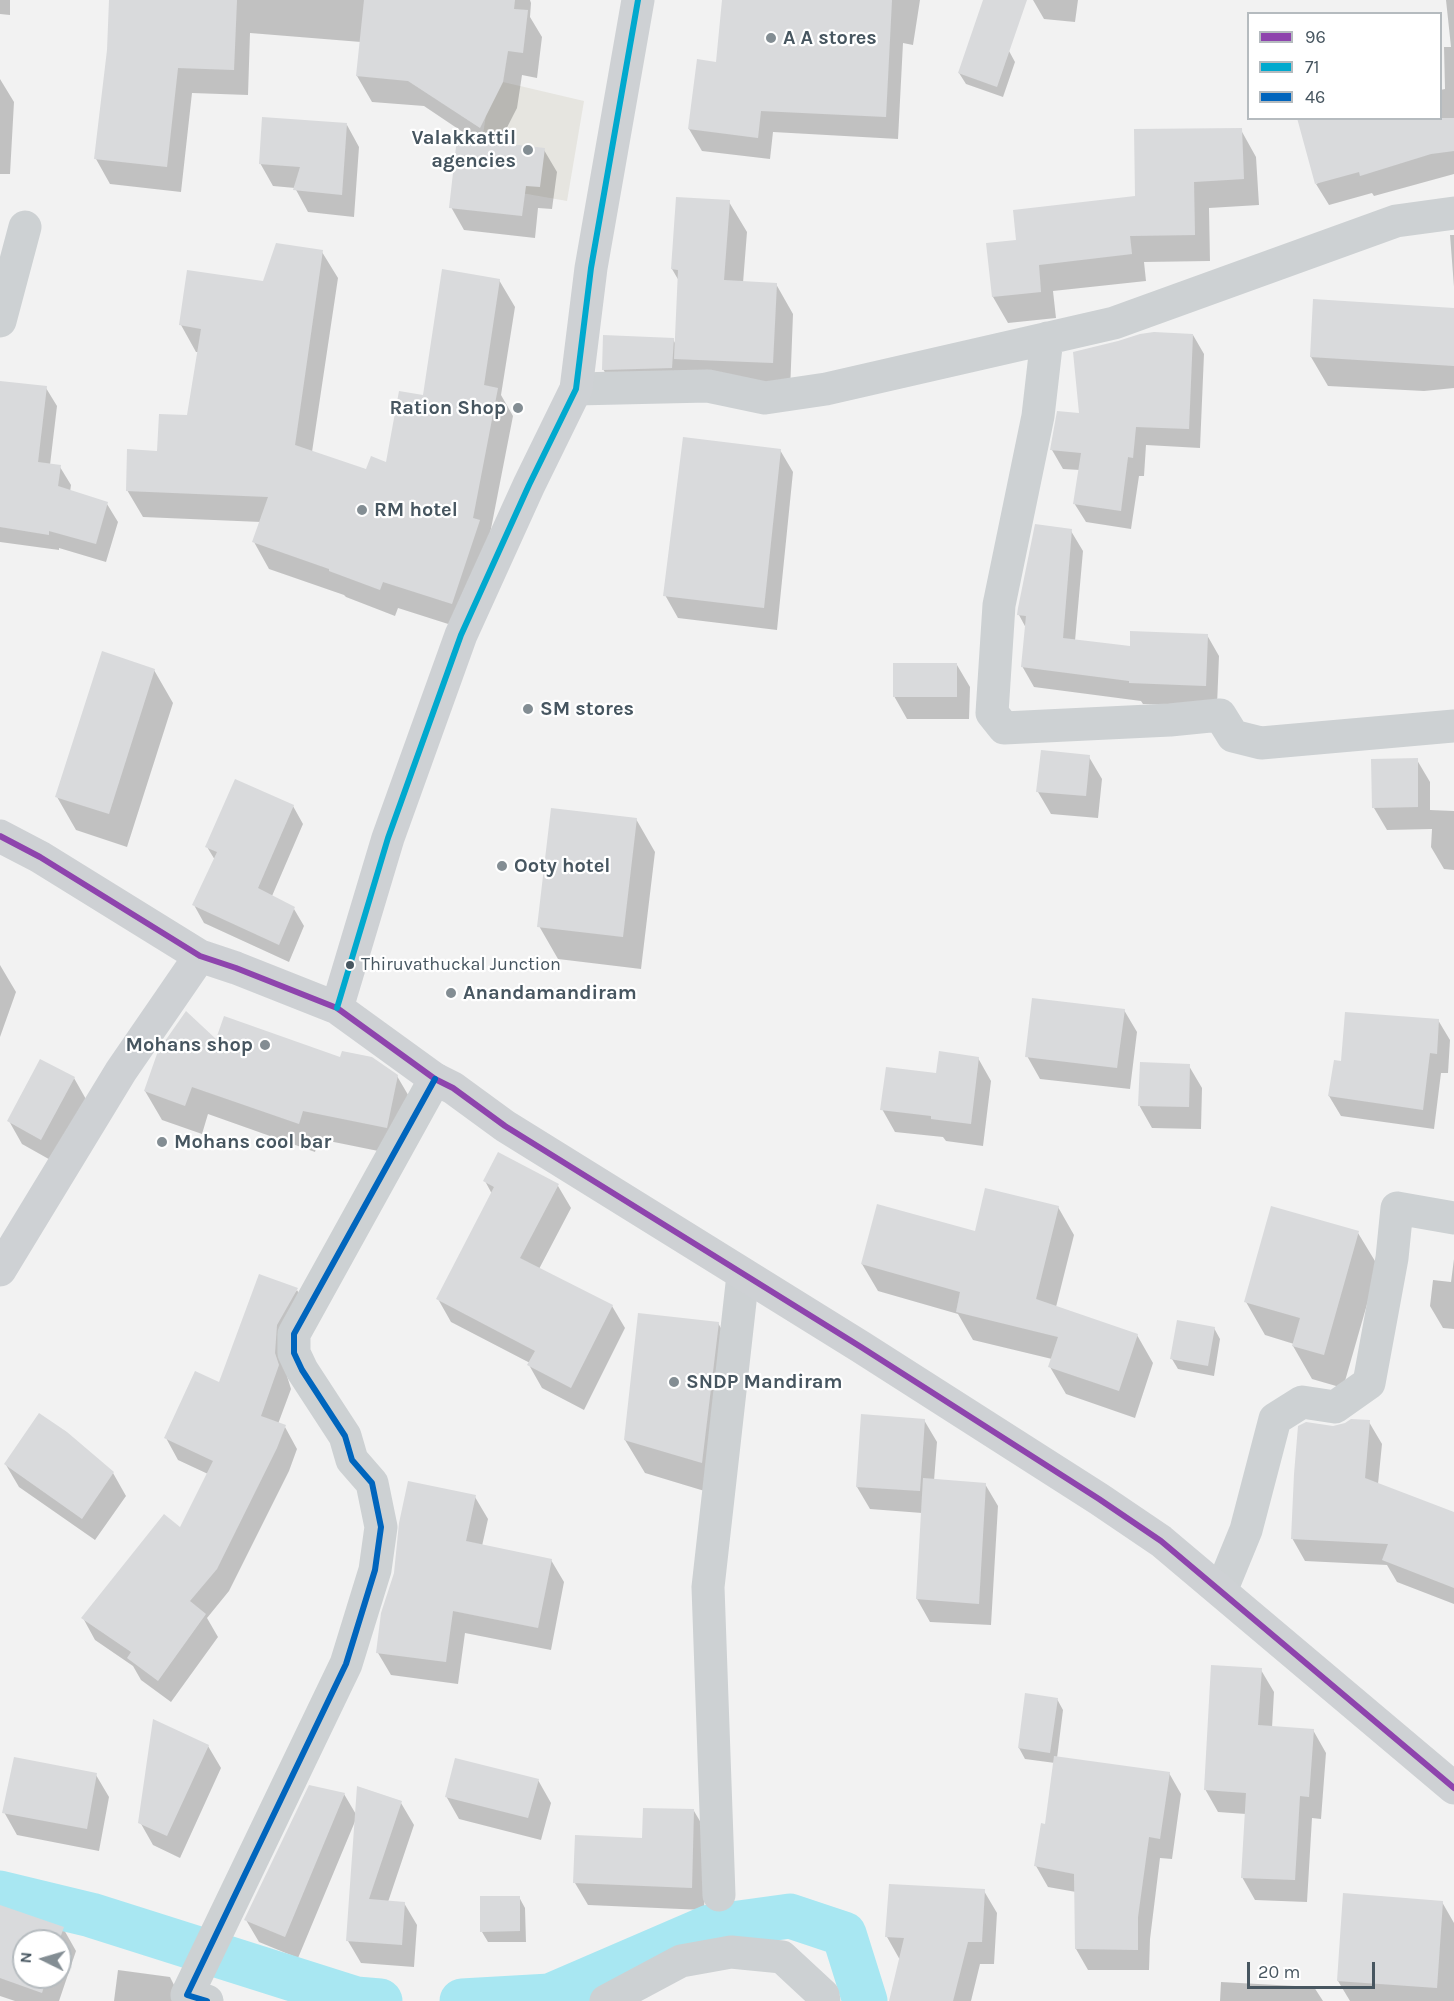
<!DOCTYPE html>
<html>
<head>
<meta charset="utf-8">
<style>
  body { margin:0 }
  #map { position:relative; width:1454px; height:2001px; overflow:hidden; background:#f2f2f2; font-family:Karla,sans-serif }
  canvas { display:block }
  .legend { position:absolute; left:1247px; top:12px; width:195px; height:108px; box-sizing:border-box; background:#fff; border:2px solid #b5bbbf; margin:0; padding:8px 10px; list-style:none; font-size:18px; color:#475660 }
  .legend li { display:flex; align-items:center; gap:12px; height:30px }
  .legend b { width:30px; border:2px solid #b5bbbf }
  .north { position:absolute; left:12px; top:1929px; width:60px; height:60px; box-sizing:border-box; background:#fff; border:2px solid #b5bbbf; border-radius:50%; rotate:275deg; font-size:16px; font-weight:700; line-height:24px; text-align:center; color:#475660 }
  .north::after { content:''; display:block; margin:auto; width:21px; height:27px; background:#838d93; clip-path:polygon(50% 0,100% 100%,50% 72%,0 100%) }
  .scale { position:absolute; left:1247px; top:1962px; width:128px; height:27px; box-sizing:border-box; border:3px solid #475660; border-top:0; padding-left:8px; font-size:18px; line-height:21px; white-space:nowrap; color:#475660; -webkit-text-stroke:4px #fff; paint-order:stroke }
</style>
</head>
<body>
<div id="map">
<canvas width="1454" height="2001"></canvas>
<ul class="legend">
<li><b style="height:8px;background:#8e44ad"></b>96</li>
<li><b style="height:8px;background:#00a9ce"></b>71</li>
<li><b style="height:8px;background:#0065bd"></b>46</li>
</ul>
<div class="north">N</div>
<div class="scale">20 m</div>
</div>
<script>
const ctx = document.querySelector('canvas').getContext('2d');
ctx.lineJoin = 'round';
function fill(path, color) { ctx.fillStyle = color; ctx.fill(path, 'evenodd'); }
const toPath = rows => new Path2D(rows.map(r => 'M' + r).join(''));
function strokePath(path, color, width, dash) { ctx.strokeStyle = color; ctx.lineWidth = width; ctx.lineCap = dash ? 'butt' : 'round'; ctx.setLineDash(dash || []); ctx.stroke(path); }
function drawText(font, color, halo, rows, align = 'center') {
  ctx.font = font + ' Karla,sans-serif'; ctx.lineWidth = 4.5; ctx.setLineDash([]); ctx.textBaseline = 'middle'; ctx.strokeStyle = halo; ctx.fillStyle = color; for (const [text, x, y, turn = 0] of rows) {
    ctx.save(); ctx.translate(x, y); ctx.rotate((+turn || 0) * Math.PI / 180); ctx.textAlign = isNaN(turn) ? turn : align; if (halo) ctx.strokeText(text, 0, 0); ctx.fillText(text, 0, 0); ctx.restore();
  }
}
const commercial = toPath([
  [503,82,584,101,567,201,475,185,486,115]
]);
const shadow = toPath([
  [0,0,10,0,10,15,0,14],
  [110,0,530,0,531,3,530,17,542,37,537,78,522,75,517,108,498,145,544,150,557,172,552,209,538,208,535,238,464,230,451,207,479,143,424,106,372,102,357,76,361,42,250,33,248,95,192,93,181,192,110,184,96,159,108,50],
  [724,0,920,0,913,45,903,43,898,139,773,132,770,159,702,151,689,129,718,64],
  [1033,0,1078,0,1075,22,1044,19],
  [1446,0,1454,0,1454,174,1374,196,1372,193,1329,205,1316,184,1440,118,1440,90,1445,89,1444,47,1451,47],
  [1009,51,1015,62,1003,97,966,84,959,73],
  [0,79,14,102,10,174,0,174],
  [347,125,359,147,354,217,308,212,295,188,273,186,260,163],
  [1241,130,1256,157,1259,205,1209,208,1210,261,1144,262,1146,281,1053,291,1056,318,1008,323,993,297,1018,241,1137,197],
  [729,202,747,232,743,283,776,284,793,314,790,392,622,402,603,369,673,339,676,345,679,281,672,269],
  [1450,235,1454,235,1454,287],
  [322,252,338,278,312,452,367,471,387,464,424,397,499,280,515,307,501,395,513,416,489,539,467,630,398,608,395,616,346,597,344,595,269,569,254,542,261,522,143,517,127,490,188,417,198,352,196,352,181,325],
  [1454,309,1454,388,1424,391,1328,386,1311,357],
  [1193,335,1204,354,1200,448,1146,445,1144,476,1139,476,1131,529,1086,522,1074,503,1080,470,1063,469,1052,450,1081,415],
  [0,382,46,388,57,406,50,465,60,467,71,485,70,492,107,504,118,522,106,562,59,548,59,550,0,542],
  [780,450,793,472,777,630,678,618,665,595],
  [1071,531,1083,551,1075,641,1131,648,1207,635,1219,656,1217,706,1143,704,1141,701,1034,687,1022,666,1026,628,1019,615],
  [957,665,970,687,969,719,907,719,894,696],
  [154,670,173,703,127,847,76,830,57,797],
  [1089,757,1102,779,1098,818,1051,814,1038,792],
  [1417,760,1430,782,1430,810,1454,811,1454,870,1444,869,1431,847,1432,829,1387,830,1374,808],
  [293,806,303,824,272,896,294,909,304,926,289,962,204,923,194,905,215,860,207,847],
  [636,819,655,852,641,969,558,959,539,926],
  [0,965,16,992,0,1037],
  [1124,1010,1137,1032,1130,1089,1040,1079,1027,1056],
  [1438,1020,1450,1040,1448,1073,1441,1073,1434,1129,1341,1116,1329,1096,1343,1063],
  [217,1042,342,1059,397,1076,414,1105,403,1156,319,1139,315,1152,208,1114,202,1134,162,1120,145,1091],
  [978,1058,991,1081,983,1146,946,1141,943,1137,895,1132,882,1109,938,1075],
  [1189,1066,1202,1088,1201,1129,1152,1128,1139,1105],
  [74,1078,87,1101,54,1162,22,1144,9,1121],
  [485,1181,558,1186,571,1208,539,1269,612,1306,625,1328,584,1410,542,1388,529,1365,530,1363,451,1322,438,1299,492,1194],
  [1058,1207,1074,1235,1056,1307,1137,1335,1153,1363,1135,1418,1066,1394,1050,1367,1052,1359,973,1340,958,1314,878,1291,862,1264,976,1233],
  [1358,1233,1378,1266,1343,1388,1312,1379,1293,1346,1294,1344,1265,1335,1246,1302],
  [1454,1259,1454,1329,1443,1328,1430,1306,1433,1280,1451,1282],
  [297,1290,309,1312,287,1376,291,1389,278,1424,285,1427,297,1449,289,1471,229,1591,207,1618,218,1637,171,1702,141,1680,133,1666,95,1640,83,1618,180,1529,208,1474,178,1460,166,1438,219,1384],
  [718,1323,737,1356,721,1496,645,1473,625,1440],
  [1214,1328,1220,1339,1214,1376,1178,1369,1172,1359],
  [924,1420,937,1442,934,1481,985,1484,998,1506,991,1625,930,1622,917,1599,922,1513,870,1509,857,1487],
  [1369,1422,1382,1444,1378,1484,1454,1514,1454,1604,1397,1582,1387,1565,1305,1561,1292,1538,1332,1427],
  [66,1433,113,1473,126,1496,95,1540,19,1487,6,1465],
  [475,1497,488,1519,482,1546,551,1560,564,1582,551,1650,465,1633,458,1684,391,1675,378,1653],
  [1261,1670,1274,1692,1272,1728,1313,1730,1326,1753,1321,1819,1312,1818,1307,1902,1255,1900,1242,1877,1246,1814,1218,1812,1205,1789],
  [1057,1699,1063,1710,1057,1758,1169,1773,1181,1794,1172,1859,1160,1858,1150,1939,1149,1970,1088,1970,1076,1949,1076,1892,1048,1887,1036,1866,1046,1825,1055,1763,1025,1759,1019,1748],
  [208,1746,221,1768,180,1858,153,1845,140,1822],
  [96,1775,109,1797,99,1851,17,1835,4,1812],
  [538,1780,551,1803,541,1840,459,1819,446,1796],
  [344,1794,357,1816,401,1803,414,1825,388,1902,404,1903,417,1925,414,1967,361,1963,348,1941,356,1819,298,1958,259,1942,246,1920],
  [694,1811,707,1833,704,1910,588,1905,575,1883,576,1836,643,1839],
  [984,1891,997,1913,994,1964,980,1964,971,2001,890,2001,900,1960,887,1937],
  [519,1897,525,1908,526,1942,488,1942,482,1932],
  [1442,1902,1454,1923,1454,2001,1350,2001,1338,1981],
  [0,1907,63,1928,76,1951,59,2001,15,2001,0,1996],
  [24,1941,60,1941,60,1977,24,1977],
  [118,1970,170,1977,182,2001,114,2001],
  [1221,1982,1314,1987,1323,2001,1220,2001]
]);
const canal = toPath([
  [0,1893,91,1915,356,1999,380,2001],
  [462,2001,550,1996,710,1927,790,1916,844,1934,865,2001]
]);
const building = toPath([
  [109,0,237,0,234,70,178,68,167,167,94,159,107,50],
  [364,0,515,0,514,9,528,10,523,53,508,51,503,82,480,128,408,81,356,76],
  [722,0,892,0,886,117,761,111,758,138,688,129,697,59,716,62],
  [983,0,1027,0,997,87,958,73],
  [262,117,347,123,342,195,293,190,300,167,259,164],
  [1297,118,1454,118,1454,151,1431,154,1360,176,1359,172,1315,184],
  [1242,128,1244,179,1194,182,1195,235,1130,236,1132,254,1039,265,1041,292,992,297,986,243,1016,240,1013,210,1135,196,1134,129],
  [457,138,545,148,540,187,526,186,522,216,449,208],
  [676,197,730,200,724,280,777,283,773,363,674,359,678,270,671,269],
  [276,243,323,250,295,445,366,469,371,456,386,462,399,391,423,395,442,269,500,279,484,385,498,388,473,518,480,520,452,604,383,582,380,590,329,571,329,569,252,542,268,497,126,491,127,449,157,451,159,414,187,415,201,329,179,325,187,270,263,281],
  [1313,299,1454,308,1454,366,1310,357],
  [1154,332,1193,334,1189,429,1136,427,1133,458,1128,457,1121,511,1073,504,1081,453,1050,450,1057,411,1079,413,1073,352,1118,341,1140,334],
  [603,335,674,338,672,368,602,370],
  [0,381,47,386,38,462,61,465,58,486,108,502,96,544,49,531,49,535,0,527],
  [683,437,781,449,764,608,663,596],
  [1035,524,1072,529,1063,638,1130,646,1130,631,1208,634,1206,686,1129,683,1129,681,1021,667,1026,616,1017,615,1018,608],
  [102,651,155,669,109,814,55,797],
  [893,663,957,663,957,697,893,697],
  [1041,750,1090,755,1086,796,1036,792],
  [1418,758,1418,807,1372,808,1371,759],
  [235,779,294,805,258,888,295,907,279,945,192,905,217,852,205,847],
  [551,808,637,818,623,937,537,927],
  [1032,998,1125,1009,1117,1068,1025,1057],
  [186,1011,216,1039,224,1016,340,1057,342,1051,372,1057,398,1075,387,1128,303,1111,299,1124,192,1087,185,1106,144,1091,158,1051],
  [1345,1012,1439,1019,1437,1054,1430,1053,1423,1110,1328,1096,1334,1060,1341,1061],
  [939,1051,979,1057,971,1124,931,1119,931,1116,880,1110,886,1067,936,1073],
  [40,1059,75,1077,41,1140,7,1121],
  [1140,1062,1190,1064,1189,1107,1138,1106],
  [498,1152,559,1184,520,1258,613,1305,571,1388,527,1365,535,1351,436,1299,494,1187,483,1181],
  [985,1188,1059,1206,1036,1299,1138,1334,1119,1391,1048,1367,1058,1337,956,1312,960,1292,861,1264,877,1204,975,1231],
  [1271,1206,1359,1231,1324,1355,1292,1346,1300,1318,1244,1302],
  [259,1274,298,1288,277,1325,275,1353,279,1365,261,1416,286,1425,277,1448,217,1569,190,1601,206,1614,158,1681,127,1658,131,1652,81,1618,164,1514,180,1527,213,1461,164,1438,195,1371,219,1382],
  [638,1313,719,1322,702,1463,624,1440],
  [1177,1320,1215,1327,1208,1366,1170,1359],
  [39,1413,67,1432,114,1472,82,1519,4,1464],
  [861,1414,925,1419,920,1491,856,1487],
  [1351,1419,1370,1420,1365,1478,1454,1512,1454,1588,1382,1560,1388,1544,1291,1539,1294,1474,1298,1426,1306,1422,1333,1426,1345,1423],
  [923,1478,986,1483,979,1604,916,1599],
  [408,1481,476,1495,466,1541,552,1559,538,1628,453,1611,446,1662,376,1653,381,1613,394,1573,399,1523],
  [1211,1665,1262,1668,1258,1725,1314,1729,1309,1797,1300,1796,1295,1880,1241,1878,1246,1793,1204,1790],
  [1025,1693,1058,1698,1050,1753,1018,1748],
  [153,1719,209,1745,167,1836,138,1823],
  [1054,1756,1170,1772,1160,1839,1149,1837,1138,1917,1138,1950,1075,1949,1074,1874,1034,1866,1041,1823,1045,1824],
  [14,1757,97,1773,87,1829,2,1813],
  [455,1758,539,1779,528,1818,445,1797],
  [309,1785,345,1793,285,1937,244,1920],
  [357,1786,402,1801,369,1899,405,1902,402,1945,346,1941],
  [643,1808,694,1809,692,1888,573,1883,575,1835,642,1838],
  [889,1884,985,1889,982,1942,968,1942,953,2001,889,2001,904,1938,885,1937],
  [1343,1893,1443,1901,1437,1988,1337,1981],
  [480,1896,520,1896,520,1931,480,1932],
  [0,1905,64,1927,59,1941,24,1941,24,1977,47,1977,42,1993,0,1978]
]);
const street = toPath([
  [0,321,25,227],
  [1047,338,1038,416,999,605,992,713,1004,728,1170,720,1220,715,1233,736,1261,743,1454,726],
  [576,389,708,386,765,398,826,389,1114,323,1396,221,1454,213],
  [1221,1591,1246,1530,1275,1419,1302,1402,1335,1407,1369,1383,1392,1258,1397,1208,1454,1218],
  [719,1895,708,1587,743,1275],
  [207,2001,187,1995,346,1664,375,1570,381,1527,372,1483,352,1460,345,1436,302,1370,294,1353,294,1334,435,1079],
  [606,2001,681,1961,731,1952,782,1957,823,1995,824,2001]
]);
const secondary = toPath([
  [0,836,40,857,200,956,236,968,337,1008,435,1079,453,1088,505,1126,861,1347,1099,1499,1161,1541,1454,1788],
  [337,1008,388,838,461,635,529,485,576,389,591,268,638,0],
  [0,1270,121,1071,200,956]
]);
const bus1 = toPath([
  [0,836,40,857,200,956,236,968,337,1008,435,1079,453,1088,505,1126,861,1347,1099,1499,1161,1541,1454,1788]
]);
const bus2 = toPath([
  [337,1008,388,838,461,635,529,485,576,389,591,268,638,0]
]);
const bus3 = toPath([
  [207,2001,187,1995,346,1664,375,1570,381,1527,372,1483,352,1460,345,1436,302,1370,294,1353,294,1334,435,1079]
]);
const markers = [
  [771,38,6,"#838d93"],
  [528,150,6,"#838d93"],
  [518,408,6,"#838d93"],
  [362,510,6,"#838d93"],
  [528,709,6,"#838d93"],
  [502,866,6,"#838d93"],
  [350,965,5,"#475660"],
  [451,993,6,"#838d93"],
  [265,1045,6,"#838d93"],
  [162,1142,6,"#838d93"],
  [674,1382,6,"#838d93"]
];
const busNames = [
  ["Thiruvathuckal Junction",361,965]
];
const poiNames = [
  ["A A stores",783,38],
  ["Valakkattil",516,138,"right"],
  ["agencies",516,161,"right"],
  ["Ration Shop",506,408,"right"],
  ["RM hotel",374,510],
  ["SM stores",540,709],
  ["Ooty hotel",514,866],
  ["Anandamandiram",463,993],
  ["Mohans shop",253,1045,"right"],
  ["Mohans cool bar",174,1142],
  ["SNDP Mandiram",686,1382]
];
fill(commercial, '#e6e5e0');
fill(shadow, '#0003');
strokePath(canal, '#a8e7f2', 45);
fill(building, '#d9dadc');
strokePath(street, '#cdd1d3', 33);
strokePath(secondary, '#ced1d4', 33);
strokePath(bus1, '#8e44ad', 6);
strokePath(bus2, '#00a9ce', 6);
strokePath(bus3, '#0065bd', 6);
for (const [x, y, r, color] of markers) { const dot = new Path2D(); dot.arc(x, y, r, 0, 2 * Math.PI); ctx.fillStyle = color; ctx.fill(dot); strokePath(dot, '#fff', 2); }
drawText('18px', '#475660', '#fff', busNames, 'left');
drawText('bold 20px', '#475660', '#fff', poiNames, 'left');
</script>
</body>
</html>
